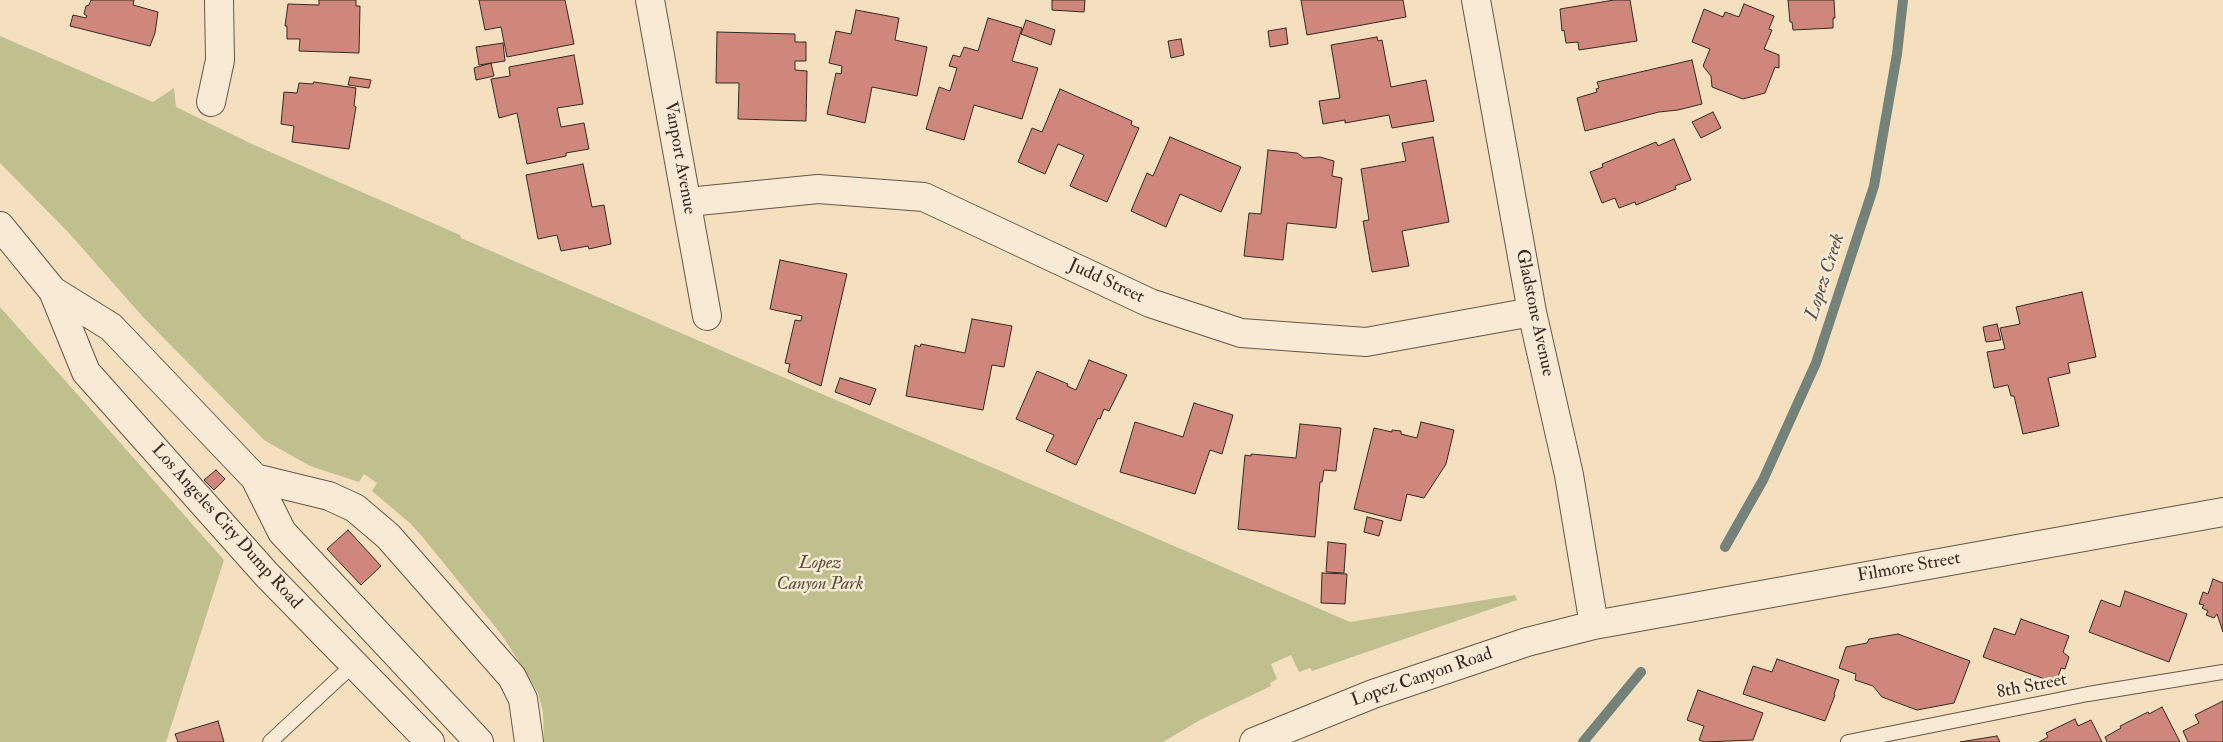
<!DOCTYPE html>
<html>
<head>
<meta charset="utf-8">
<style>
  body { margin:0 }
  canvas { display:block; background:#f4dfbf }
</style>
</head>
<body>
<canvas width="2223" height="742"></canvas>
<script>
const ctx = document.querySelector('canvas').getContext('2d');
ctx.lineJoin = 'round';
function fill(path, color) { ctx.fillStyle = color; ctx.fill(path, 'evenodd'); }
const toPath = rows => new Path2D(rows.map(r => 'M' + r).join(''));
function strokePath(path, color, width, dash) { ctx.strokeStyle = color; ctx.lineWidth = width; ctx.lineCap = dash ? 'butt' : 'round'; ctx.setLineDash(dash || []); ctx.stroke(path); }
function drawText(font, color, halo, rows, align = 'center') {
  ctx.font = font + ' "IM FELL Double Pica",serif'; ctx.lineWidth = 5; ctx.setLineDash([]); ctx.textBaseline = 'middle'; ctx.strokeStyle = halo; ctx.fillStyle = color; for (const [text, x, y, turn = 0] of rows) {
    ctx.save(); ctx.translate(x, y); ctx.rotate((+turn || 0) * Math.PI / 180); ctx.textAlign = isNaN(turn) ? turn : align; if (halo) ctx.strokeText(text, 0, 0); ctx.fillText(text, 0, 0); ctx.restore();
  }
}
const green = toPath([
  [0,36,153,102,174,88,176,107,252,144,460,235,461,238,1350,622,1515,595,1517,600,1312,671,1310,668,1299,672,1291,655,1271,664,1277,679,1270,683,1271,686,1200,720,1163,742,544,742,543,712,538,693,529,677,501,634,425,540,411,524,372,491,377,483,364,474,359,482,310,466,264,440,143,317,68,232,0,163],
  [0,307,224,560,166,742,0,742]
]);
const stream = toPath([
  [1725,547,1763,480,1816,363,1874,186,1897,54,1903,0],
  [1583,742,1641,672]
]);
const building = toPath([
  [91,0,134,0,133,5,158,12,155,33,150,46,70,26,73,15,86,18,87,16,84,14,86,6,89,5,91,0],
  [319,0,356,0,356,6,360,6,359,53,299,51,300,39,287,39,287,26,285,26,288,4,319,5,319,0],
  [479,0,565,0,574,44,507,57,501,27,485,30,479,0],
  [1052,0,1085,0,1084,12,1052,10,1052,0],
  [1301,0,1403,0,1406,17,1307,35,1301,0],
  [1614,0,1630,0,1637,41,1579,50,1578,42,1566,43,1564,30,1562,31,1560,9,1614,0],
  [1788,0,1834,0,1835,18,1833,18,1833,28,1793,30,1792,22,1790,22,1788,0],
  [1744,4,1774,16,1769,29,1772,30,1764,49,1779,55,1779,68,1775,67,1765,93,1743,99,1712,87,1711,76,1703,66,1710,49,1692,42,1704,9,1723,17,1725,12,1739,17,1744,4],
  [856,10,899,18,895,40,927,47,917,96,872,87,865,123,827,114,836,73,841,74,842,66,829,63,836,31,851,34,856,10],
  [988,18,1022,28,1012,61,1038,68,1022,119,974,105,964,140,926,129,939,87,950,91,957,68,949,66,953,55,960,57,964,47,978,51,988,18],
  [1026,20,1055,30,1051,45,1021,34,1026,20],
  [1286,28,1288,44,1270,47,1268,31,1286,28],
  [717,32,795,34,795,42,806,42,806,61,795,61,795,70,807,71,806,121,738,119,739,83,716,83,717,32],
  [1377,37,1378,41,1382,40,1391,87,1426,80,1434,121,1392,128,1389,115,1345,123,1345,120,1323,124,1319,101,1340,98,1331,45,1377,37],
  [1181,39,1184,55,1171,58,1168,41,1181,39],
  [503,43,505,61,479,65,476,47,503,43],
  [574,55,583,104,557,108,561,127,584,123,589,149,566,153,566,156,527,164,517,113,499,118,491,79,510,76,509,67,574,55],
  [1692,60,1702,104,1678,110,1659,112,1585,131,1577,98,1597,92,1596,89,1599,88,1597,82,1692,60],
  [491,63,494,76,476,80,474,68,491,63],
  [350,77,371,80,369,88,348,85,350,77],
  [314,82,356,88,354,106,356,107,349,149,292,142,294,126,281,124,284,92,297,93,299,83,313,84,314,82],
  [1060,89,1132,121,1131,125,1139,128,1107,202,1070,186,1084,155,1058,144,1045,174,1018,162,1032,128,1042,132,1060,89],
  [1713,112,1721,128,1701,138,1692,122,1713,112],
  [1170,137,1241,167,1221,212,1180,194,1166,227,1131,211,1147,173,1153,176,1170,137],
  [1433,137,1449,222,1402,231,1409,266,1372,272,1363,221,1369,220,1361,169,1406,161,1402,143,1433,137],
  [1674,139,1691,180,1675,186,1676,189,1636,205,1635,202,1619,208,1615,198,1602,203,1590,172,1603,167,1602,164,1656,142,1658,146,1674,139],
  [1268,150,1297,153,1304,158,1320,157,1334,161,1332,176,1342,178,1336,228,1287,223,1283,260,1244,256,1249,213,1261,214,1268,150],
  [583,164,592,207,604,205,611,244,589,249,588,246,561,251,557,235,538,239,526,175,583,164],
  [780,260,847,274,821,386,788,372,790,364,785,363,795,320,801,321,802,316,770,309,780,260],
  [2082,292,2096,357,2068,363,2070,373,2048,378,2059,426,2023,434,2014,396,2011,396,2008,385,1994,388,1987,352,2005,349,2000,328,2020,324,2016,307,2082,292],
  [972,319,1012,326,1004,367,992,365,983,410,906,396,915,345,920,347,921,344,965,353,972,319],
  [1997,324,2001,340,1986,342,1983,327,1997,324],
  [1089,360,1127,375,1109,411,1104,409,1100,419,1098,418,1076,465,1046,451,1054,435,1016,419,1037,371,1068,384,1067,386,1076,390,1089,360],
  [840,378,876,389,870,405,835,392,840,378],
  [1194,403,1233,415,1222,454,1210,450,1195,494,1120,472,1135,422,1183,437,1194,403],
  [1421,422,1454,430,1446,464,1424,498,1407,494,1401,521,1354,509,1374,428,1392,432,1392,430,1401,431,1401,434,1417,438,1421,422],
  [1300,424,1341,428,1336,471,1324,470,1322,482,1320,482,1315,537,1238,529,1245,455,1251,456,1251,454,1296,458,1300,424],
  [216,470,225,479,214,490,204,480,216,470],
  [1367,517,1383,521,1379,536,1364,532,1367,517],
  [348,530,381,566,361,585,327,549,348,530],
  [1328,542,1346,544,1344,573,1326,572,1328,542],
  [1322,573,1347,574,1345,604,1321,603,1322,573],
  [2213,579,2223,583,2223,632,2217,614,2214,618,2206,615,2208,611,2202,608,2204,605,2199,604,2203,592,2208,594,2213,579],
  [2125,591,2187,614,2169,662,2089,632,2101,600,2120,607,2125,591],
  [2021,619,2069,636,2063,652,2069,657,2065,669,2061,668,2056,683,1983,657,1994,628,2015,635,2021,619],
  [1898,634,1970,661,1954,703,1917,710,1882,697,1873,686,1855,680,1856,674,1839,668,1846,647,1867,643,1869,639,1898,634],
  [1777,659,1839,680,1834,694,1835,695,1825,721,1743,694,1753,666,1772,672,1777,659],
  [1698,690,1763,713,1753,740,1704,742,1699,740,1704,726,1687,720,1698,690],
  [2223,701,2223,742,2188,742,2183,731,2199,723,2195,715,2223,701],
  [2162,707,2180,742,2107,742,2105,737,2121,728,2120,726,2148,712,2149,714,2162,707],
  [2075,719,2078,726,2091,720,2102,742,2039,742,2048,737,2046,733,2075,719],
  [218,721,224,742,178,742,175,734,218,721],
  [1997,736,2000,742,1960,742,1997,736]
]);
const service = toPath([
  [270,742,354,664],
  [1848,742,2088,694,2223,672]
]);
const minor = toPath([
  [650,0,707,316],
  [1476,0,1532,312,1569,475,1594,625],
  [211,102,220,60,219,0],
  [688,202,818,189,924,197,1150,303,1241,333,1366,342,1532,312],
  [0,226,53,291,86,372,267,575,430,742],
  [53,291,111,327,255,478,329,496,355,508,388,536,512,677,523,699,529,742],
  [255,478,282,532,479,742],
  [1254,742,1373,694,1527,642,1594,625,2223,512]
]);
const streetNames = [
  ["Vanport Avenue",679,158,80],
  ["Judd Street",1106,282,25],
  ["Gladstone Avenue",1534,313,78],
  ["Los Angeles City Dump Road",226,527,48],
  ["Filmore Street",1909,568,-10],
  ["Lopez Canyon Road",1422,678,-19],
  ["8th Street",2032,687,-11]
];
const parkNames = [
  ["Lopez",820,564],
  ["Canyon Park",820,585]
];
const waterNames = [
  ["Lopez Creek",1826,277,-72]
];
fill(green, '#c0c08f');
strokePath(stream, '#748279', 10);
fill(building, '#ce877a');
strokePath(building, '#372a21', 1);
strokePath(service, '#665748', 16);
strokePath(minor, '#665748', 30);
strokePath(service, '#f8ead5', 14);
strokePath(minor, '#f8ead5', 28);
drawText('18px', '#372a21', '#f8ead5', streetNames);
drawText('italic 18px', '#59503c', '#f8ead5', parkNames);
drawText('italic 19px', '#504e46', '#f8ead5', waterNames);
</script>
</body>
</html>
